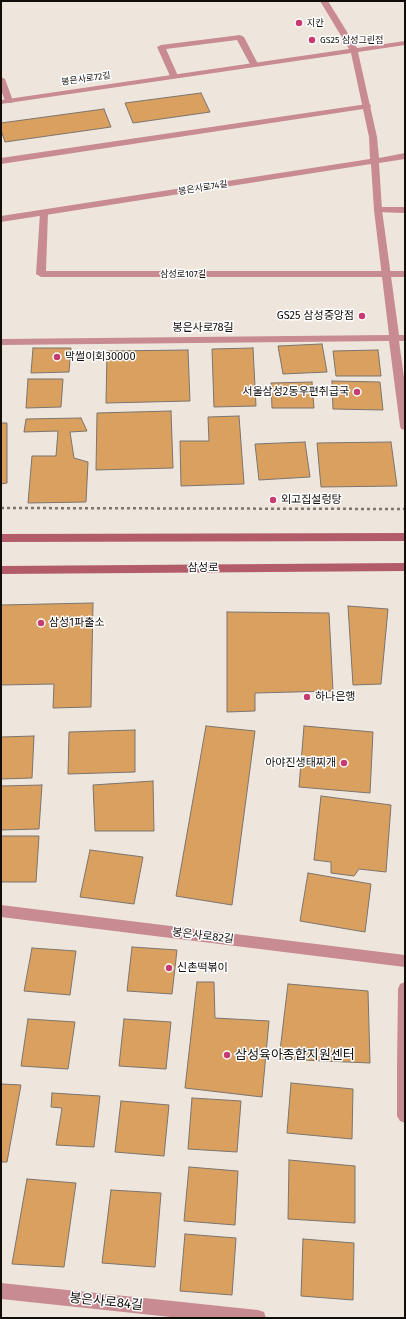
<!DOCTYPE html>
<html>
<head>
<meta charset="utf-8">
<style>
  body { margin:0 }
  #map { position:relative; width:406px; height:1319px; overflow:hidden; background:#eee6dd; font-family:"Fira Sans",sans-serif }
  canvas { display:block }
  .frame { position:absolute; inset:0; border:2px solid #100d0a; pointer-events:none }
</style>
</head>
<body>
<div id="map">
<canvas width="406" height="1319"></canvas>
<div class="frame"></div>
</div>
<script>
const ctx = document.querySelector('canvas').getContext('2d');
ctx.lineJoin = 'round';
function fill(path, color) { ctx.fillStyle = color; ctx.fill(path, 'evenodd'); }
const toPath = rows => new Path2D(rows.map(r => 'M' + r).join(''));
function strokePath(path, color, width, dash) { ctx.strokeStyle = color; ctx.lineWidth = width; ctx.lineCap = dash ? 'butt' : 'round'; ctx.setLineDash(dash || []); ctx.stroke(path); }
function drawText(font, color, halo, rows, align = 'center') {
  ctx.font = font + ' "Fira Sans","Noto Sans KR",sans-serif'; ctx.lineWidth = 3; ctx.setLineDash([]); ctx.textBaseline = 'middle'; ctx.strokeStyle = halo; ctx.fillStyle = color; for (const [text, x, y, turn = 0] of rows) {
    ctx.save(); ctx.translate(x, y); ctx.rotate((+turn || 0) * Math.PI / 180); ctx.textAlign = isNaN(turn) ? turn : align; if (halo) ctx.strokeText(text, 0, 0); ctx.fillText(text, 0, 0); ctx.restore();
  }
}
const building = toPath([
  [201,93,210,112,133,123,125,103,201,93],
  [104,109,111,127,5,142,1,130,1,123,104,109],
  [322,344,327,372,283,374,278,346,322,344],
  [33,348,71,348,69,372,31,373,33,348],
  [253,348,256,406,214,407,212,349,253,348],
  [188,350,190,401,106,403,107,351,188,350],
  [378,350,381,376,336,376,333,351,378,350],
  [28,379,63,379,61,407,26,408,28,379],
  [332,381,380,382,383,410,333,409,332,381],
  [312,382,314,408,272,408,271,383,312,382],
  [171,411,173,468,96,470,97,413,171,411],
  [239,416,244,484,181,486,180,441,209,441,208,417,239,416],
  [81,418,87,431,70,432,74,458,88,462,86,502,28,503,32,456,56,456,58,431,24,432,26,419,81,418],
  [1,423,7,423,7,483,1,484,1,423],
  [305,442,310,477,259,480,255,444,305,442],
  [391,442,397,486,321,487,317,443,391,442],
  [93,603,91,707,53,708,54,684,1,685,1,605,93,603],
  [348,606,388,609,381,684,353,685,348,606],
  [227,612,329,613,333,691,255,693,255,711,227,712,227,612],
  [206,726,255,731,232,905,176,896,206,726],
  [304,726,373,732,370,793,299,787,304,726],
  [135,730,135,772,68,774,69,732,135,730],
  [34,736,32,778,1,779,1,737,34,736],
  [153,781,154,831,95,831,93,785,153,781],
  [42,785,39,829,1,830,1,786,42,785],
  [321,796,391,805,386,872,359,869,354,876,331,873,331,862,314,860,321,796],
  [1,836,39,836,36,882,1,882,1,836],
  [90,850,143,857,134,904,80,897,90,850],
  [308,873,371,884,365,932,300,921,308,873],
  [132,947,177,950,172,994,127,991,132,947],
  [32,948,76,951,70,995,24,991,32,948],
  [197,982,214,982,215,1018,269,1021,262,1097,185,1088,197,982],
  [288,984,368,991,370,1063,279,1059,288,984],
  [28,1019,75,1022,68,1069,21,1066,28,1019],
  [124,1019,171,1022,166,1069,119,1066,124,1019],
  [291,1083,353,1089,352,1139,287,1133,291,1083],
  [1,1084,21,1085,7,1162,1,1162,1,1084],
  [52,1093,100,1096,94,1147,56,1145,62,1108,51,1107,52,1093],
  [192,1098,241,1101,237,1152,188,1149,192,1098],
  [121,1101,169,1105,164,1156,115,1152,121,1101],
  [289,1160,355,1166,355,1223,288,1219,289,1160],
  [189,1167,238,1171,235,1225,184,1221,189,1167],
  [27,1179,76,1183,64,1267,12,1264,27,1179],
  [111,1190,161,1193,155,1267,102,1263,111,1190],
  [185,1234,236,1238,232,1295,180,1291,185,1234],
  [303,1239,354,1243,353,1300,301,1296,303,1239]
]);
const path = toPath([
  [1,508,405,509]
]);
const lane = toPath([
  [240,35,244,37,258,64,257,66,251,66,237,40,166,49,178,76,174,78,170,76,157,47,161,45,240,35],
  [1,77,5,79,13,101,12,103,9,103,5,101,1,90,1,77],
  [367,104,370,104,371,106,370,108,1,164,1,158,367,104],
  [378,207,405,207,405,213,375,212,374,210,375,208,378,207],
  [44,210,48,213,46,271,405,271,405,277,41,277,36,274,40,213,44,210]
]);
const street = toPath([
  [320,1,328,1,357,48,405,41,405,45,358,52,377,137,379,158,405,153,405,159,379,163,382,210,399,335,405,335,405,341,399,341,405,385,405,430,401,429,400,426,389,341,1,345,1,339,389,335,374,210,371,164,1,222,1,216,370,159,369,137,351,53,1,104,1,100,349,49,320,1],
  [1,905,405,955,405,967,1,917,1,905],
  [405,982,405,1123,400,1121,397,1116,397,1066,398,989,400,984,405,982],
  [1,1283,258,1310,264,1312,266,1318,180,1318,1,1299,1,1283]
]);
const secondary = toPath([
  [405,533,405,541,1,542,1,534,405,533],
  [405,563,405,571,1,574,1,566,405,563]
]);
const markers = [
  [299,23,4,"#c63b70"],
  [312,40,4,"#c63b70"],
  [362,316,4,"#c63b70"],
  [57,357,4,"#c63b70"],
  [357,392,4,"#c63b70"],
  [273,500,4,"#c63b70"],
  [41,623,4,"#c63b70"],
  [307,697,4,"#c63b70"],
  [344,763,4,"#c63b70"],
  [169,968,4,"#c63b70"],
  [227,1055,4,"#c63b70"]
];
const farPoinames = [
  ["지칸",307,23],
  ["GS25 삼성그린점",320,40]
];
const farStreetnames = [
  ["봉은사로72길",86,79,-8],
  ["봉은사로74길",203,188,-9],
  ["삼성로107길",183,274]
];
const poiNames = [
  ["GS25 삼성중앙점",354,316,"right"],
  ["막썰이회30000",65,357],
  ["서울삼성2동우편취급국",349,392,"right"],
  ["외고집설렁탕",281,500],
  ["삼성1파출소",49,623],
  ["하나은행",315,697],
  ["아야진생태찌개",336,763,"right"],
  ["신촌떡볶이",177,968]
];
const streetNames = [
  ["봉은사로78길",203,328],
  ["삼성로",203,568],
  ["봉은사로82길",203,936,7]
];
const nearPoinames = [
  ["삼성육아종합지원센터",235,1055]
];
const nearStreetnames = [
  ["봉은사로84길",106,1302,6]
];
fill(building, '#daa060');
strokePath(building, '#7b746c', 1);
strokePath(path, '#7b7670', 2.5, [3, 3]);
fill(lane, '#c88b92');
fill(street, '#c88b92');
fill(secondary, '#b35c69');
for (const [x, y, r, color] of markers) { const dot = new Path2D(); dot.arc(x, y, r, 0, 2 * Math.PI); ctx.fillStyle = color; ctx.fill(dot); strokePath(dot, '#fff', 1.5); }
drawText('9px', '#100d0a', '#fff', farPoinames, 'left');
drawText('9px', '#100d0a', '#fff', farStreetnames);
drawText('11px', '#100d0a', '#fff', poiNames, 'left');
drawText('11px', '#100d0a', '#fff', streetNames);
drawText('13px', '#100d0a', '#fff', nearPoinames, 'left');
drawText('13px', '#100d0a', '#fff', nearStreetnames);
</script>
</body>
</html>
